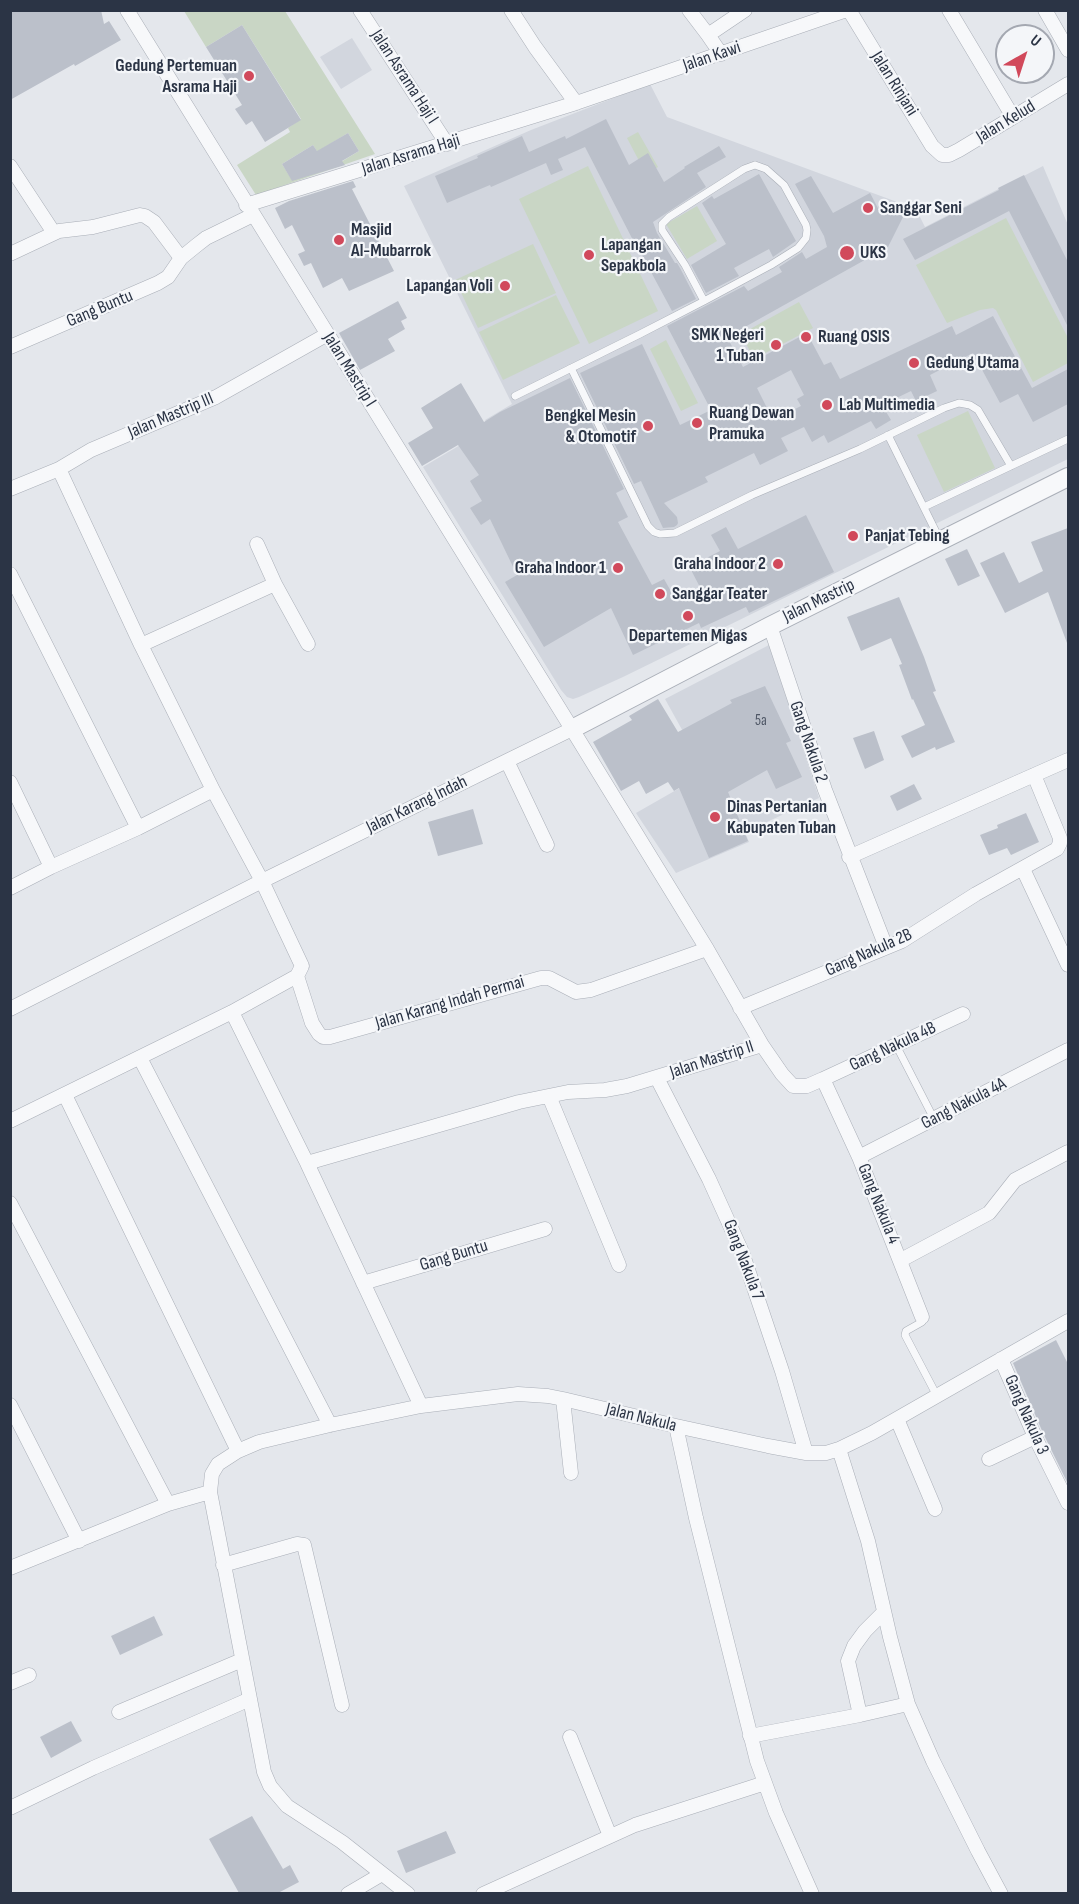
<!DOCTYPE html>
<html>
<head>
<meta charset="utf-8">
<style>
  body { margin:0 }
  #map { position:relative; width:1079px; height:1904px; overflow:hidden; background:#e4e7ec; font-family:"Sofia Sans Condensed",sans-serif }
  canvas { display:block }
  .frame { position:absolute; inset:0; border:12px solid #2b3445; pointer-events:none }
  .north { position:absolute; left:995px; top:24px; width:60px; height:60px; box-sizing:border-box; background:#f4f6f9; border:2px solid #a4a8b1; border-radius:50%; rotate:39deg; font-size:16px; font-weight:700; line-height:24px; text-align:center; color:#2b3445 }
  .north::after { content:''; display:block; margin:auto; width:21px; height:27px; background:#d1495b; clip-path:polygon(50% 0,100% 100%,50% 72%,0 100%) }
</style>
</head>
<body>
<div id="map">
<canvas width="1079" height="1904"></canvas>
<div class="frame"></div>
<div class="north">U</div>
</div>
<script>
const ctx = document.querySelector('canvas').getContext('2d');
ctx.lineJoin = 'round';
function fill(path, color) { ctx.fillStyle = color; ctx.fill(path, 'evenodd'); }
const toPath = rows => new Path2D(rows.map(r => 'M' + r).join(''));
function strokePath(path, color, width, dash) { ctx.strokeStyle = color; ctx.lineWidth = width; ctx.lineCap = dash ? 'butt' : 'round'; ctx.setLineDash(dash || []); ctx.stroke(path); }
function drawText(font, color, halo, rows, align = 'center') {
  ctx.font = font + ' "Sofia Sans Condensed",sans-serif'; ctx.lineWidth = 4.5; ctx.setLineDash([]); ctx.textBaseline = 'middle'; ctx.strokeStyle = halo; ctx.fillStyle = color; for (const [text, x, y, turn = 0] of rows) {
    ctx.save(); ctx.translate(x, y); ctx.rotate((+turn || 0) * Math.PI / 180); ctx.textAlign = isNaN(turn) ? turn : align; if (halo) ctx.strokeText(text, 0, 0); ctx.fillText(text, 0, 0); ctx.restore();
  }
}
const built = toPath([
  [352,38,372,70,341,89,320,57],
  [650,84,667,117,916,209,925,227,1043,166,1068,225,1068,459,623,677,579,697,573,699,567,697,561,690,423,467,489,428,485,420,512,404,404,186,531,130],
  [769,645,819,798,745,832,749,842,676,873,636,813,706,773,665,699]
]);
const green = toPath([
  [184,11,285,11,375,154,256,195,237,165,290,132,288,128,301,119,242,25,206,47],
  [348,133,359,151,331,168,320,150],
  [313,145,323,161,292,180,282,164],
  [638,132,658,167,646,174,627,138],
  [588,166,658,311,589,344,519,199],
  [697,206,717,241,687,259,666,224],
  [1006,218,1068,338,1068,363,1033,382,996,310,993,308,980,310,947,323,916,265],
  [533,244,556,293,478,328,455,280],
  [556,295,580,343,503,380,479,332],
  [799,302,813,328,754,359,741,334],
  [666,340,698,403,681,411,650,349],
  [968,411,995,468,944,492,917,435]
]);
const building = toPath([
  [10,10,101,10,104,24,109,21,121,40,75,66,74,64,10,100],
  [242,25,301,120,265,142,252,121,246,125,235,109,242,105,206,47],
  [606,119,629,165,648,153,664,182,685,168,684,167,719,146,726,157,697,173,706,187,653,222,657,233,675,263,677,263,680,268,696,299,672,311,637,246,636,246,585,147,558,159,563,170,551,175,546,163,491,187,490,185,447,203,435,176,478,158,477,156,522,136,529,152,565,136,566,139],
  [348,133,359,151,342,161,345,165,292,181,282,164,313,145,317,151],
  [759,174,796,241,773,257,769,249,734,268,739,276,706,293,691,265,726,244,702,203,712,196,714,199],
  [1024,175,1068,262,1068,327,1009,211,915,260,903,239,999,190,998,188],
  [811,176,833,213,870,193,882,216,889,204,905,213,888,247,727,337,743,367,807,333,824,365,831,362,840,379,952,326,956,335,993,316,1032,388,1068,369,1068,404,1033,422,1018,394,1000,403,973,353,930,375,937,391,916,401,911,391,882,405,891,420,876,429,871,421,828,443,824,435,812,442,804,427,781,438,788,451,760,465,754,453,705,477,708,482,664,503,677,517,678,523,677,525,674,527,663,528,641,481,634,484,580,373,642,344,680,425,711,410,667,326,744,286,748,291,782,272,779,267,802,252,806,259,827,247,824,236,795,184],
  [791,370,804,395,797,399,801,406,773,420,757,388],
  [353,181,356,187,352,189,394,271,349,291,342,278,323,288,311,263,304,266,298,254,305,251,292,225,285,229,275,208,289,201],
  [398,301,407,318,401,321,405,329,388,339,395,351,360,370,339,333],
  [570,378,624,489,616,493,628,517,618,522,652,585,664,579,677,602,702,591,690,568,696,566,695,564,720,551,711,535,726,527,738,549,806,515,834,572,749,613,746,607,701,628,699,623,633,655,611,608,544,647,505,582,517,575,490,519,481,525,470,508,482,501,470,481,479,475,458,445,422,466,408,443,433,428,421,408,461,383,484,422,500,412],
  [1068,528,1068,643,1067,643,1048,592,1005,613,980,563,1004,552,1019,583,1043,571,1031,542],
  [967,549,980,576,958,586,945,559],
  [899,597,924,657,936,691,933,692,955,742,936,750,935,747,912,758,901,736,925,725,913,699,912,700,899,665,902,664,891,638,861,651,847,617],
  [765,686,791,741,786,743,802,777,776,789,767,770,728,792,748,841,709,858,679,788,674,791,668,782,646,794,639,781,621,791,593,742,632,720,629,716,658,699,678,732,732,703,730,700],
  [874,731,884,760,865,769,853,738],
  [914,784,922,799,897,811,890,796],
  [473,809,483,844,438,856,428,822],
  [1026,813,1039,842,1011,855,1007,848,989,855,980,835,998,828,997,825],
  [1056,1340,1068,1364,1068,1484,1043,1433,1013,1363],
  [154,1616,163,1635,120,1655,111,1636],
  [71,1721,82,1741,51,1758,40,1737],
  [252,1816,283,1869,290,1865,299,1882,278,1893,239,1893,209,1839],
  [446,1831,456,1853,406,1873,397,1851]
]);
const service = toPath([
  [755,165,766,169,784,185,806,225,807,230,806,238,798,248,771,265,704,301,685,265,662,230,662,224,669,217,744,169,755,165],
  [571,368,648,526,654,532,660,534,675,533,752,495,860,449,944,408,959,403,970,405,978,410,1011,466],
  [515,396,640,334,704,301],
  [888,435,940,540],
  [924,507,1068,439],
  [896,1045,934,1119],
  [922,1317,922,1322,906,1331,905,1335,937,1396]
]);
const minor = toPath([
  [127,10,572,729,707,949,762,1045,627,1086,605,1090,568,1092,519,1102,307,1163],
  [360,10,447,144],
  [511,10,535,47,576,103],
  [689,10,708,35],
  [849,10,932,146,942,155,949,155,959,150,1068,84],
  [949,10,1013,117],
  [1045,10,1068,50],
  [721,54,708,35,745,10],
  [10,166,54,233],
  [246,205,576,103,847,10],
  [10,254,59,231,93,227,140,215,145,216,154,222,181,258],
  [10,347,158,283,168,277,181,258,197,245,206,238,253,215],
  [10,489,59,469,91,450,216,397,326,335],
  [257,544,275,584,308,644],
  [10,574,138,828],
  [770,626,825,790,886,947],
  [141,645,275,584],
  [507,761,547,845],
  [10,782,51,867],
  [849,857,1068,760],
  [1023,869,1068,965],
  [10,888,51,867,138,828,213,790],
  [297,976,312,1023,319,1034,323,1037,330,1037,541,978,549,978,576,992,591,990,707,949],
  [740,1008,902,941,976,894,1057,849,1060,843,1060,838,1034,775],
  [10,1009,262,881,572,729],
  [232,1012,307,1163,421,1406],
  [762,1045,782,1074,793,1086,807,1086,823,1079,859,1157,922,1317],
  [140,1058,330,1425],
  [657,1078,709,1179,742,1252,782,1371,806,1453],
  [823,1079,963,1014],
  [65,1095,238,1451],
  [549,1096,619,1265],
  [10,1121,232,1012,297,976,302,966,262,881,213,790,141,645,59,469],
  [859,1157,1068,1050],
  [10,1203,168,1504],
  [901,1260,989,1213,1015,1180,1068,1152],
  [363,1283,545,1229],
  [1001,1359,1035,1437,1068,1503],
  [563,1399,571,1473],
  [10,1405,79,1541],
  [897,1419,935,1509],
  [676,1426,696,1518,757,1761,776,1813,812,1894],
  [839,1449,868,1541,890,1637,908,1704,933,1761,978,1851,1001,1894],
  [989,1459,1035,1437],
  [223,1565,297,1544,304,1545,342,1705],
  [10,1568,168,1504,210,1492],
  [10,1683,29,1675],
  [119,1712,242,1660],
  [860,1715,908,1704],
  [750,1736,860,1715,848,1661,854,1646,865,1631,884,1612],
  [570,1737,610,1836],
  [10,1808,93,1768,250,1699],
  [348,1894,382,1874],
  [408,1894,342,1842,287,1806,270,1786,264,1772,250,1699,210,1492,212,1474,218,1464,238,1451,259,1442,330,1425,421,1406,518,1394,548,1396,563,1399,676,1426,768,1446,806,1453,826,1453,839,1449,872,1433,1068,1321],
  [483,1894,635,1825,765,1783]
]);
const tertiary = toPath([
  [572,729,770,626,1068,477]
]);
const markers = [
  [249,76,6,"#d1495b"],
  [868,208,6,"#d1495b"],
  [339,240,6,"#d1495b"],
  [847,253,8,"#d1495b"],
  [589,255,6,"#d1495b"],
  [505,286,6,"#d1495b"],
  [806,337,6,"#d1495b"],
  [776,345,6,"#d1495b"],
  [914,363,6,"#d1495b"],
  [827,405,6,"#d1495b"],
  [697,423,6,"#d1495b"],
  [648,426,6,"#d1495b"],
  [853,536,6,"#d1495b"],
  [778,564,6,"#d1495b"],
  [618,568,6,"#d1495b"],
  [660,594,6,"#d1495b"],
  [688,616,6,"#d1495b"],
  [715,817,6,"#d1495b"]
];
const numberNames = [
  ["5a",761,721]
];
const streetNames = [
  ["Jalan Kawi",712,57,-19],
  ["Jalan Asrama Haji I",404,77,57],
  ["Jalan Rinjani",894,84,58],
  ["Jalan Kelud",1006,122,-31],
  ["Jalan Asrama Haji",411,155,-17],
  ["Gang Buntu",100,309,-23],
  ["Jalan Mastrip I",349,370,58],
  ["Jalan Mastrip III",171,416,-23],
  ["Jalan Mastrip",819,601,-26],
  ["Gang Nakula 2",808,742,71],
  ["Jalan Karang Indah",417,805,-26],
  ["Gang Nakula 2B",869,953,-24],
  ["Jalan Karang Indah Permai",450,1003,-16],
  ["Gang Nakula 4B",893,1047,-25],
  ["Jalan Mastrip II",712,1060,-18],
  ["Gang Nakula 4A",964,1104,-27],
  ["Gang Nakula 4",878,1204,68],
  ["Gang Buntu",454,1256,-17],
  ["Gang Nakula 7",743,1260,69],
  ["Gang Nakula 3",1026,1415,66],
  ["Jalan Nakula",641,1418,14]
];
const poiNames = [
  ["Gedung Pertemuan",237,66,"right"],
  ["Asrama Haji",237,87,"right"],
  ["Sanggar Seni",880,208],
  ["Masjid",351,230],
  ["Al-Mubarrok",351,251],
  ["Lapangan",601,245],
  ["Sepakbola",601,266],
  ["UKS",860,253],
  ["Lapangan Voli",493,286,"right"],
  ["SMK Negeri",764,335,"right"],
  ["1 Tuban",764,356,"right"],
  ["Ruang OSIS",818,337],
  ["Gedung Utama",926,363],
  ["Lab Multimedia",839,405],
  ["Ruang Dewan",709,413],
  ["Pramuka",709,434],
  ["Bengkel Mesin",636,416,"right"],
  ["& Otomotif",636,437,"right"],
  ["Panjat Tebing",865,536],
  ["Graha Indoor 2",766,564,"right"],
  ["Graha Indoor 1",606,568,"right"],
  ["Sanggar Teater",672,594],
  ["Departemen Migas",688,636,"center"],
  ["Dinas Pertanian",727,807],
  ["Kabupaten Tuban",727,828]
];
fill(built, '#d2d6de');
fill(green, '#c9d6c5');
fill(building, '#bbc0ca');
strokePath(service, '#a9aeb7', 8);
strokePath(minor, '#a9aeb7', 15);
strokePath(tertiary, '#a9aeb7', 20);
strokePath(service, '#f7f8fa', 7);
strokePath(minor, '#f7f8fa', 14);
strokePath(tertiary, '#f7f8fa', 18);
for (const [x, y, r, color] of markers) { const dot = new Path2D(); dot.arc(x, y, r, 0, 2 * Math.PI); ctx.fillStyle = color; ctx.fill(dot); strokePath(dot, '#f4f6f9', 2); }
drawText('15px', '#4f5766', null, numberNames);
drawText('18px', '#2b3445', '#f4f6f9', streetNames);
drawText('bold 18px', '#2b3445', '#f4f6f9', poiNames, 'left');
</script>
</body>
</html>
